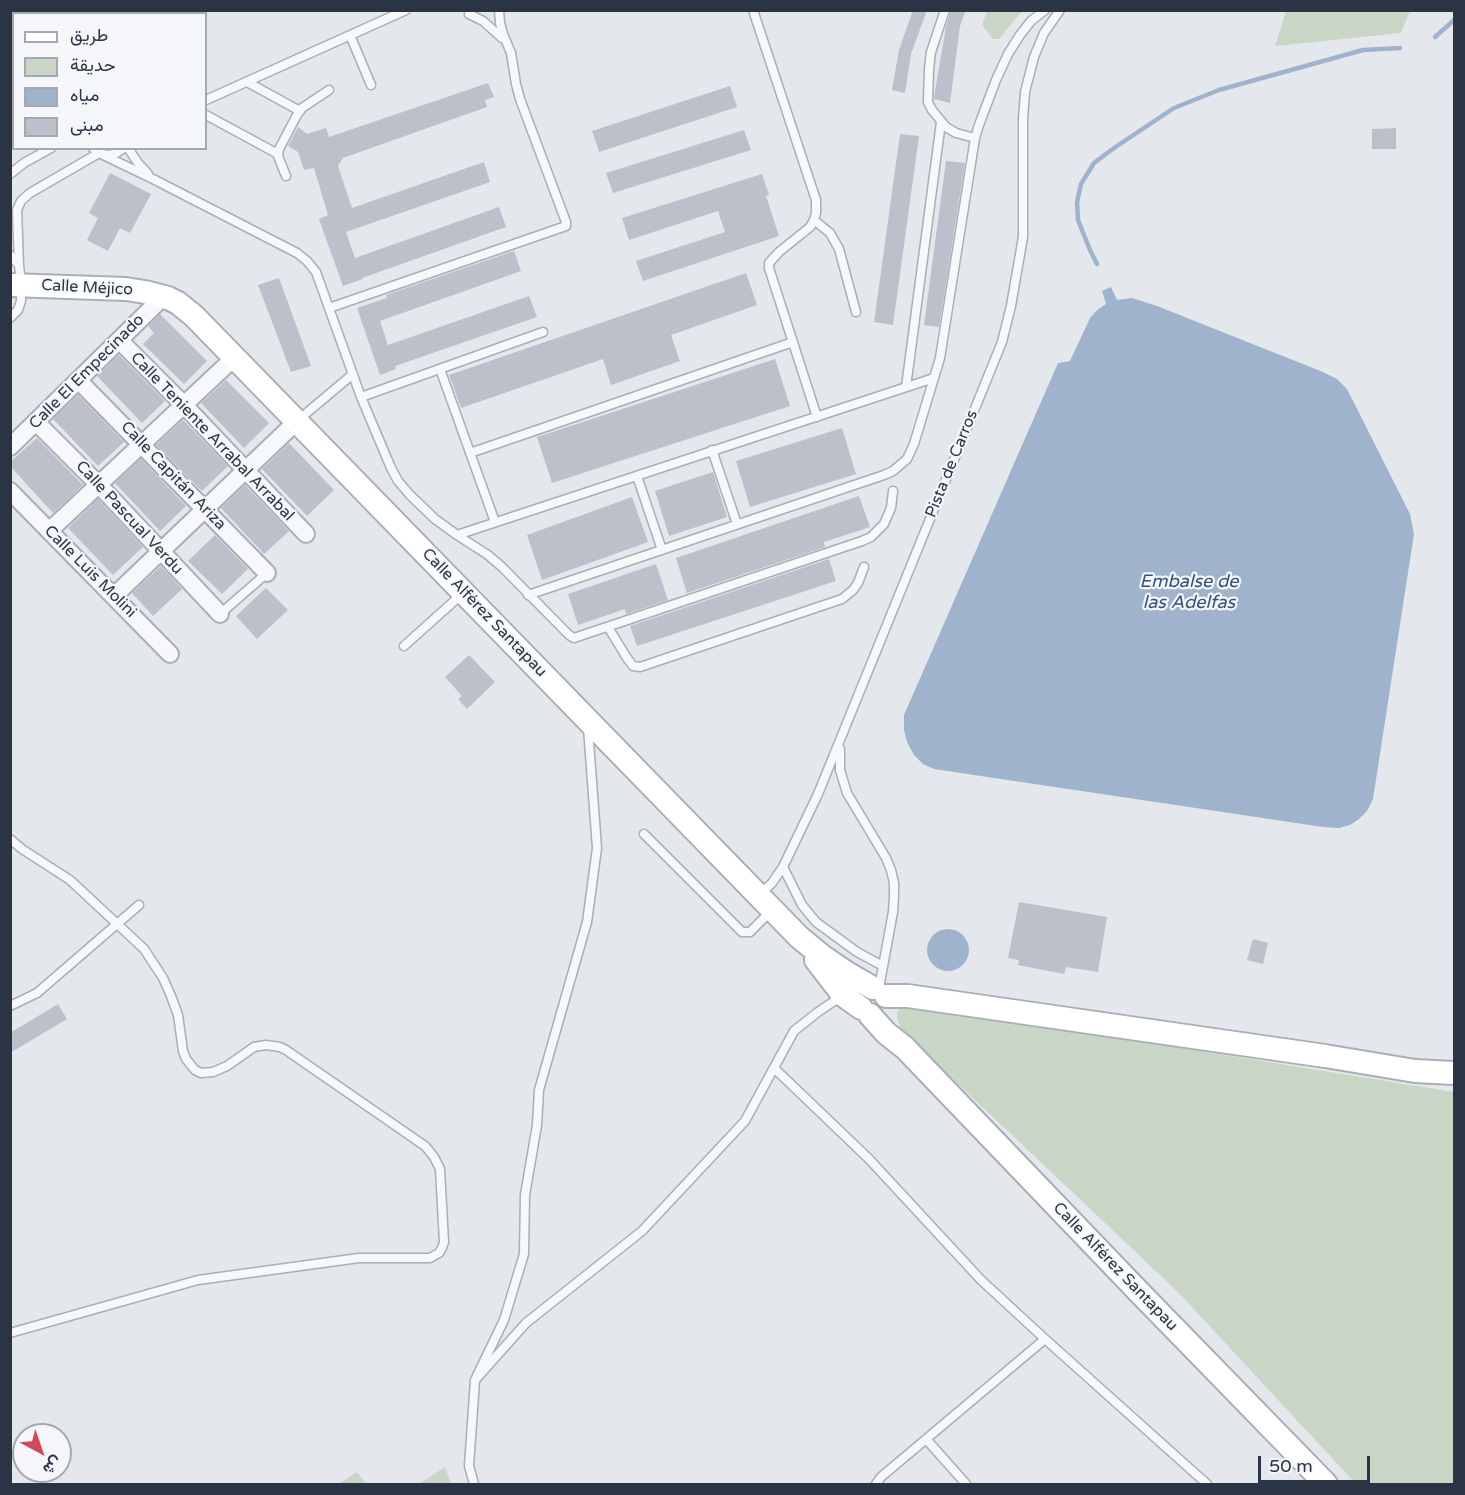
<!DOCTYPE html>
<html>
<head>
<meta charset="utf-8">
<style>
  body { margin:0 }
  #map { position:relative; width:1465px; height:1495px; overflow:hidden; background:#e4e7ec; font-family:"Varela Round",Vazirmatn,sans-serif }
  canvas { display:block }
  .frame { position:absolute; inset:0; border:12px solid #2b3445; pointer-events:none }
  .legend { position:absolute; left:12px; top:12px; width:195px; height:138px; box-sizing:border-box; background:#f4f6f9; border:2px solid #a4a8b1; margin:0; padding:8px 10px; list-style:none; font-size:18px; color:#2b3445 }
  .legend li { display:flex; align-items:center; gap:12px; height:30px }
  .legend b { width:30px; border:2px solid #a4a8b1 }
  .north { position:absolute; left:12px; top:1423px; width:60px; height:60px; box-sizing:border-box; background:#f4f6f9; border:2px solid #a4a8b1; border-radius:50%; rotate:140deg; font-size:16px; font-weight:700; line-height:24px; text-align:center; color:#2b3445 }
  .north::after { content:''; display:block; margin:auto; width:21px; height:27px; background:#d1495b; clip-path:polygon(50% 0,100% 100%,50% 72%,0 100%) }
  .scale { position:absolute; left:1258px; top:1456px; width:112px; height:27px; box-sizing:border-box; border:3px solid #2b3445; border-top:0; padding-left:8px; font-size:18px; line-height:21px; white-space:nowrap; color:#2b3445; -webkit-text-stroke:4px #f4f6f9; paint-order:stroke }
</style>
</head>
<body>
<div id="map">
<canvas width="1465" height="1495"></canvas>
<div class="frame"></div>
<ul class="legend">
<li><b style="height:8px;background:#fff"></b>طريق</li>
<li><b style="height:16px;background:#c9d6c5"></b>حديقة</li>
<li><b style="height:16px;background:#9fb4cc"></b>مياه</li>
<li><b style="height:16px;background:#bbc0ca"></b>مبنى</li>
</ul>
<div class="north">ش</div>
<div class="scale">50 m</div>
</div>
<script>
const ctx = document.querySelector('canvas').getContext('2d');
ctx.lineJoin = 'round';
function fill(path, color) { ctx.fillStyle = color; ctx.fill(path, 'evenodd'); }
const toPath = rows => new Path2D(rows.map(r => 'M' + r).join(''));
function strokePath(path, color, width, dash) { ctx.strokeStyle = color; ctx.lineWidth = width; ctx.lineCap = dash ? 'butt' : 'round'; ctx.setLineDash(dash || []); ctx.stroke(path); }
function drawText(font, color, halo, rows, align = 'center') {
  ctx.font = font + ' "Varela Round",sans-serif'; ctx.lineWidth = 4.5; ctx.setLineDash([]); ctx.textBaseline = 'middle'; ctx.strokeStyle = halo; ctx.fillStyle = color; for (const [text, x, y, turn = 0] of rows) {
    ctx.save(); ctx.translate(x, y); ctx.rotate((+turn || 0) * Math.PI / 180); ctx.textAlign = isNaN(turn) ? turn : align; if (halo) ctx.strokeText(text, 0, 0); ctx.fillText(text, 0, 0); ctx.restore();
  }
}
const green = toPath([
  [131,11,131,10,181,11,180,14,131,13],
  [987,11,987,10,1022,11,999,39,993,39,982,25],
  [1286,11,1286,10,1410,11,1401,33,1275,46],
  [912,1006,1095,1034,1454,1092,1454,1484,1356,1484,1178,1292,902,1031,897,1019,897,1012,901,1008],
  [445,1467,451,1484,419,1484],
  [357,1472,366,1484,340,1484,340,1483]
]);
const water = toPath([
  [1111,287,1117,300,1132,298,1157,306,1323,372,1337,379,1347,389,1410,514,1414,534,1373,799,1367,811,1359,819,1350,825,1339,828,1323,827,934,769,923,764,914,755,907,742,904,730,904,715,1058,363,1070,361,1090,318,1096,311,1106,304,1102,291],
  '927 950a21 21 0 1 1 42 0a21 21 0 1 1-42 0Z'
]);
const stream = toPath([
  [1435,37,1454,20],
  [1097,264,1090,250,1078,220,1077,202,1081,184,1094,163,1114,148,1174,108,1219,90,1363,50,1400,48]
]);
const building = toPath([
  [913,10,927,10,911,54,905,93,892,90,899,50],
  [951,10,966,10,960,26,950,103,934,99,935,91,946,27],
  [488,83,494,97,485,100,487,107,343,158,338,166,352,208,484,162,490,182,346,232,355,258,499,207,506,227,362,278,363,279,343,286,319,219,328,215,314,168,304,170,298,152,288,146,298,127,307,134,326,128,329,137],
  [730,86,737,107,599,152,592,131],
  [1396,128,1396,149,1372,149,1372,129],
  [744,130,751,150,613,193,606,173],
  [900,134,919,136,893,325,874,322],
  [946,161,965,163,939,327,924,325],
  [110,173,151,194,130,233,120,228,108,251,87,240,98,218,89,213],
  [762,174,769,195,766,196,779,236,643,281,636,261,725,232,718,211,629,240,622,218],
  [514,251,521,271,380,321,388,345,529,296,537,317,395,366,396,369,380,375,357,308,387,298,386,295],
  [746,273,757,305,671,335,680,361,611,385,603,359,461,408,449,375],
  [279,278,311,366,291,372,258,285],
  [160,314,207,361,184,384,143,344,154,333,148,326],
  [119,355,165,401,142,423,97,376],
  [775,359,790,406,552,483,537,437],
  [226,380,269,423,244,448,201,403],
  [78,395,124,442,98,466,53,419],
  [183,420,228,466,202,491,156,445],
  [842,428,856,474,750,507,736,461],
  [37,438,83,485,53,513,10,466,10,462],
  [289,443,334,490,307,516,262,469],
  [141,459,186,506,160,531,115,483],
  [713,472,727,517,669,536,655,491],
  [245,485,289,531,264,554,221,508],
  [859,496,870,527,824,542,825,547,687,593,676,558],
  [632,497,648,542,542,580,527,535],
  [98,499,143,547,113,575,68,528],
  [215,535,248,569,222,594,188,561],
  [829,559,836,581,637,646,630,626],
  [656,564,668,600,626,614,625,609,578,625,568,594],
  [161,566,182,589,153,616,132,593],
  [266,588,288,610,257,639,236,616],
  [469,655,495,682,467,709,458,699,462,696,445,677],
  [1019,902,1107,917,1098,972,1066,967,1064,974,1018,965,1019,960,1008,958],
  [1253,939,1268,943,1263,964,1247,960],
  [58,1004,67,1019,10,1053,10,1033]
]);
const lane = toPath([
  [753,10,816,200,816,213,814,220,810,227,779,252,769,263,769,268,817,417],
  [945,10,931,52,929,69,928,102,932,110,946,127,956,133,975,138],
  [108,14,108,10],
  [469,14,483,21,502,38],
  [350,35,371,85],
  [247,82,300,111],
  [206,100,406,10],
  [206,115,278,154],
  [93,148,99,153,107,155,115,154,124,148],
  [128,148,138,163,148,174],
  [10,174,24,163,51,148],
  [286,176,278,156,279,149,297,115,302,108,329,90],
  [814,220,830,233,839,249,856,312],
  [10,255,19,265,21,285,21,301,18,310,10,318],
  [19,265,17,210,21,201,30,193,99,153,153,179,297,253,307,261,316,272,361,397,391,468,398,481,410,495,435,519,457,535,488,555,502,567,569,635,574,638,862,541,871,537,884,524,891,508,893,491],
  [329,308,566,226,566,222,520,99,516,84,511,53,503,34,500,23,499,10],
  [440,369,495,522],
  [906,387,941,122],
  [361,397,543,332],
  [297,421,353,374],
  [712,450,737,524],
  [470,453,793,342],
  [637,476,662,550],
  [457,535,934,378],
  [528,595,884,475,893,471,907,459,914,444,940,358,975,138,979,125,996,80,1008,54,1020,35,1031,21,1045,10],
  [220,614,267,573],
  [608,627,627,658,633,666,640,667,842,599,853,590,858,583,864,567],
  [404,646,462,594],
  [840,749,840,770,847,793,886,858,891,870,894,883,894,896,893,912,879,988],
  [644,834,742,932,750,932,771,911],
  [10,839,22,849,70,880,144,949,163,978,171,996,178,1015,183,1051,186,1059,195,1070,201,1073,213,1072,227,1066,254,1047,266,1045,280,1047,286,1050,425,1146,434,1157,440,1169,444,1242,442,1248,439,1253,430,1258,359,1258,198,1280,10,1333],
  [783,867,802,905,816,922,857,952,883,966],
  [759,895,772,883,783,867,818,794,1002,342,1011,306,1023,237,1023,119,1025,92,1034,57,1044,33,1060,10],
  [10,1006,37,993,139,905],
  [774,1068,869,1159,981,1280,1045,1339,1207,1484],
  [475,1380,504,1320,524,1254,525,1195,537,1125,539,1090,587,922,597,848,588,728],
  [926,1439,966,1484],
  [474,1484,469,1466,475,1380,526,1323,642,1231,745,1121,794,1031,818,1012,843,995],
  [876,1484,881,1477,1045,1339]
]);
const street = toPath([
  [119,340,184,405,306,534],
  [78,380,267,573],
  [36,422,99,485,220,614],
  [10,447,163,297],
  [10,491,170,654],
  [49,531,235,357],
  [114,596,297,421]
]);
const secondary = toPath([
  [10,285,126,289,145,292,168,298,178,303,194,316,799,937,822,956,847,973,873,988],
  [816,960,843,995,861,1008],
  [886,996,908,996,1325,1056,1415,1071,1454,1073],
  [870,1015,886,1033,905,1048,1139,1292,1326,1484]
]);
const streetNames = [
  ["Calle Méjico",87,288,3],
  ["Calle El Empecinado",87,372,-45],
  ["Calle Teniente Arrabal Arrabal",212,437,46],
  ["Pista de Carros",952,464,-68],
  ["Calle Capitán Ariza",173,476,46],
  ["Calle Pascual Verdu",129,518,47],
  ["Calle Luis Molini",90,572,45],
  ["Calle Alférez Santapau",484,613,46],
  ["Calle Alférez Santapau",1115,1267,46]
];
const waterNames = [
  ["Embalse de",1189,582],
  ["las Adelfas",1189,603]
];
fill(green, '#c9d6c5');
fill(water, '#9fb4cc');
strokePath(stream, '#9fb4cc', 4.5);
fill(building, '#bbc0ca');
strokePath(lane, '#a9aeb7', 11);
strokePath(street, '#a9aeb7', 20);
strokePath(secondary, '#a9aeb7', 26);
strokePath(lane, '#f7f8fa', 8);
strokePath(street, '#f7f8fa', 16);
strokePath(secondary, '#fff', 22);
drawText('16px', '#2b3445', '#f4f6f9', streetNames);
drawText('italic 18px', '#34527a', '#f4f6f9', waterNames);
</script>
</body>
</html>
